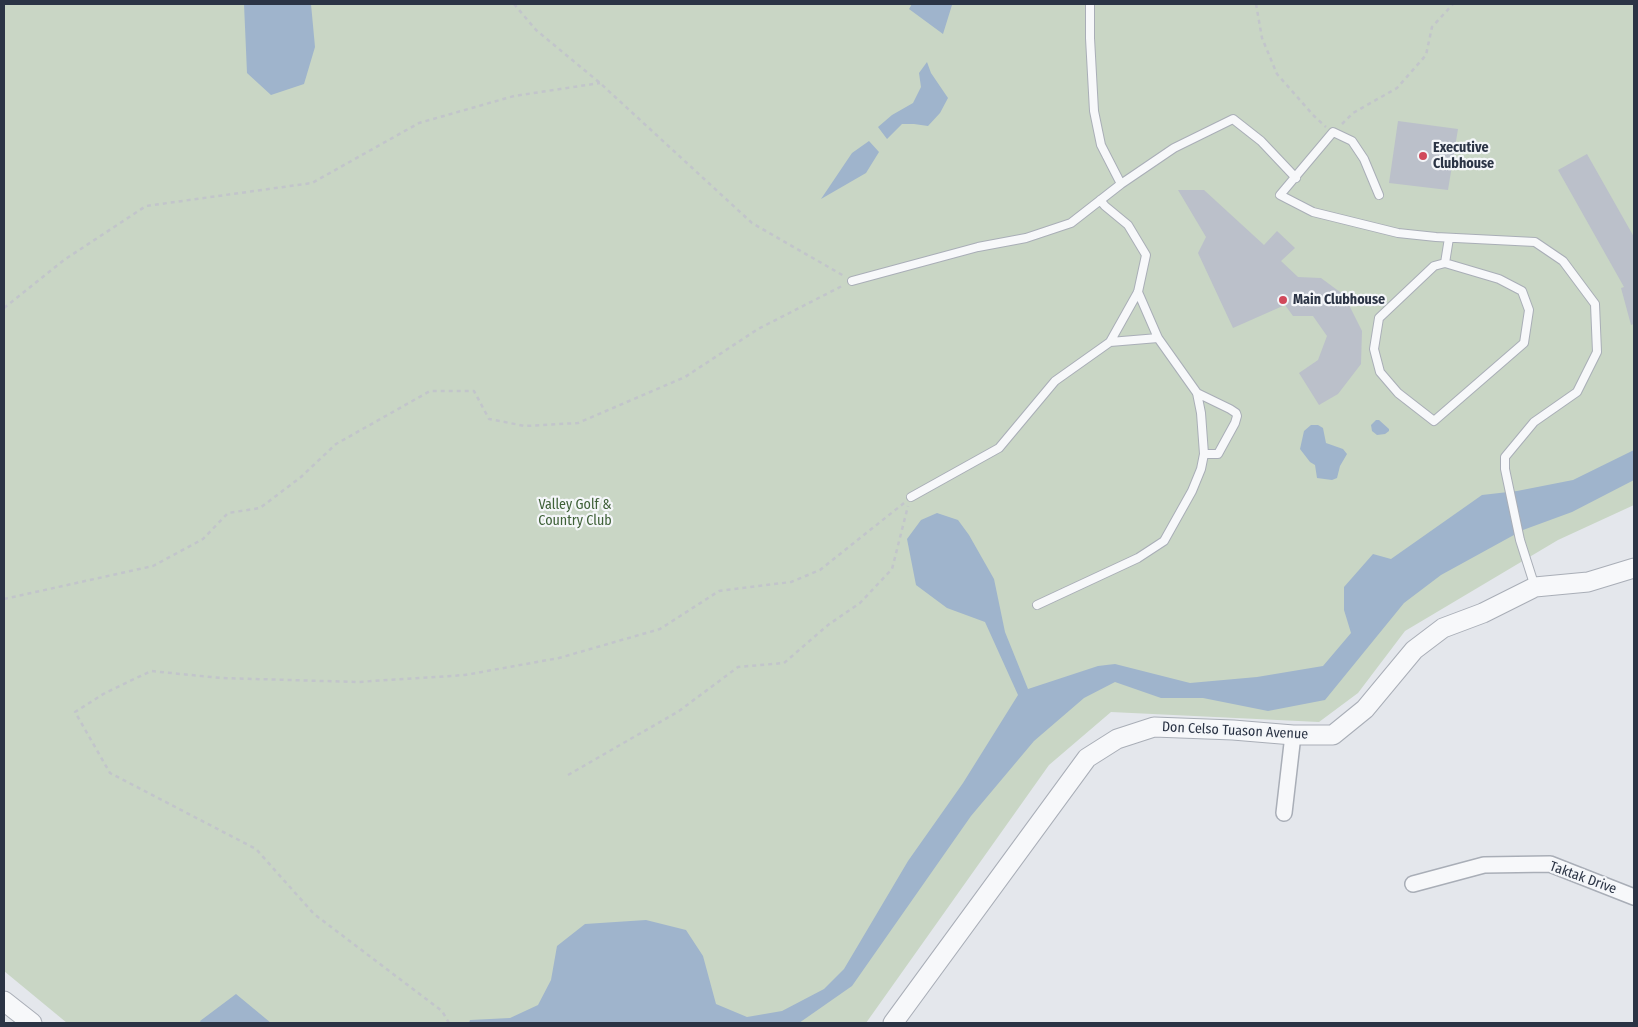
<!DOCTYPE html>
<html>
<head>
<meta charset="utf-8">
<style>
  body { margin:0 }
  #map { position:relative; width:1638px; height:1027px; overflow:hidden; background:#e4e7ec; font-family:"Fira Sans Condensed",sans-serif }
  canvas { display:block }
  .frame { position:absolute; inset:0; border:5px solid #2b3445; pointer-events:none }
</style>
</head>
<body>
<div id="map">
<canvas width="1638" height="1027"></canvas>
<div class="frame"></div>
</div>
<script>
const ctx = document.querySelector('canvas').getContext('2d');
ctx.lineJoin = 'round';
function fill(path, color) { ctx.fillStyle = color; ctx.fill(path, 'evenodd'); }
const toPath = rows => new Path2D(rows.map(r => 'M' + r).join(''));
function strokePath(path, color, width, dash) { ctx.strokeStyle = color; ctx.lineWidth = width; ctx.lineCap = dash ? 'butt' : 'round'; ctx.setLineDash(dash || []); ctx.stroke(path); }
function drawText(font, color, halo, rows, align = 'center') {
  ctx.font = font + ' "Fira Sans Condensed",sans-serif'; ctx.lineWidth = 4.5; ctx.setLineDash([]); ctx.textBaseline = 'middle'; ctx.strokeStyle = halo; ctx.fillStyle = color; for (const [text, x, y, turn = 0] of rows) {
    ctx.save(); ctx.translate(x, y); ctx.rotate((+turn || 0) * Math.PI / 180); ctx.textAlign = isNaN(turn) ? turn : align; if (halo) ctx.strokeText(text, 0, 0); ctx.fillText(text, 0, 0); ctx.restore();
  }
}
const green = toPath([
  [4,4,1634,4,1634,505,1558,540,1405,631,1358,693,1319,722,1111,712,1049,765,866,1023,67,1023,4,971]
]);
const water = toPath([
  [244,4,311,4,315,47,304,84,271,95,247,73],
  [912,4,955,4,952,5,943,34,909,9],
  [927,62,931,73,948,98,940,113,928,126,914,124,902,124,887,139,878,127,892,115,913,103,921,87,919,73],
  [869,141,879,152,866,173,821,199,852,153],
  [1376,420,1379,420,1389,429,1389,431,1385,434,1377,435,1372,431,1371,425],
  [1311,425,1318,425,1323,428,1326,443,1343,449,1347,454,1340,466,1337,478,1332,480,1317,478,1315,465,1310,462,1300,449,1304,431],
  [1634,450,1634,480,1572,512,1523,530,1441,575,1404,603,1325,700,1268,711,1203,698,1161,698,1115,682,1084,698,1034,741,971,816,852,986,799,1023,469,1023,470,1020,510,1018,538,1005,551,980,557,946,585,924,646,920,686,930,703,956,716,1004,747,1017,782,1011,824,989,844,969,908,861,963,783,1018,695,985,622,947,608,916,585,907,539,921,520,937,513,958,520,969,535,994,579,1005,632,1028,689,1098,666,1115,664,1190,683,1257,677,1323,666,1351,633,1344,610,1344,587,1373,554,1391,559,1482,495,1517,491,1573,480],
  [236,994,271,1023,201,1023,200,1021]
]);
const building = toPath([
  [1398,121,1458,129,1448,190,1389,183],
  [1587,154,1634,237,1634,324,1631,325,1621,288,1624,287,1558,170],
  [1178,190,1204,190,1264,245,1277,231,1295,248,1281,261,1298,277,1321,278,1344,295,1362,331,1361,364,1338,394,1319,405,1299,373,1318,360,1327,336,1313,316,1293,316,1285,305,1233,328,1198,253,1206,237]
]);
const path = toPath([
  [514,4,536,30,600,83,752,223,844,276],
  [1256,4,1262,38,1277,74,1314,116,1326,127],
  [1342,124,1353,113,1397,88,1426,55,1432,27,1453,4],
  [4,308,64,260,146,206,312,183,419,123,514,96,600,83],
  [4,599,153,566,203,539,228,513,260,508,301,477,336,444,430,391,474,391,489,419,525,426,578,423,685,377,758,329,844,285],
  [568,775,679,711,738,667,784,663,828,625,860,603,892,569,908,506],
  [449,1023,442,1011,314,914,256,849,110,773,75,712,105,693,151,671,221,678,358,682,465,675,559,658,660,629,719,591,791,582,820,570,904,503]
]);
const service = toPath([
  [1090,4,1090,38,1094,111,1101,145,1121,184],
  [1379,195,1364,159,1352,141,1333,132,1280,195,1313,212,1398,233,1436,237,1535,242,1563,261,1595,304,1597,352,1577,392,1534,422,1505,457,1505,469,1520,540,1535,587],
  [1445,263,1499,279,1522,291,1529,310,1524,343,1434,421,1398,393,1380,372,1374,349,1379,318,1434,266,1445,263],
  [1445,263,1449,238],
  [852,281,978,247,1026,238,1071,223,1121,184,1174,148,1233,119,1261,141,1296,178],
  [1110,342,1158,338],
  [1197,393,1230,409,1236,413,1237,416,1235,423,1218,454,1204,454],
  [911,497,999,448,1055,381,1110,342,1138,292,1146,255,1128,225,1105,206,1100,200],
  [1037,605,1138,558,1164,541,1192,491,1201,469,1204,454,1201,413,1197,393,1158,338,1138,292]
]);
const minor = toPath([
  [1284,813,1293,735],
  [1413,884,1484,865,1550,864,1634,897]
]);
const tertiary = toPath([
  [4,1001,32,1023],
  [893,1023,1087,758,1117,739,1154,727,1233,730,1293,735,1333,735,1365,709,1414,650,1443,628,1483,613,1535,587,1588,582,1634,568]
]);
const markers = [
  [1423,156,5,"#d1495b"],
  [1283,300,5,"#d1495b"]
];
const poiNames = [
  ["Executive",1433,148],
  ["Clubhouse",1433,164],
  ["Main Clubhouse",1293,300]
];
const parkNames = [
  ["Valley Golf &",575,505],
  ["Country Club",575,521]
];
const streetNames = [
  ["Don Celso Tuason Avenue",1235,731,3],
  ["Taktak Drive",1583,878,20]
];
fill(green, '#c9d6c5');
fill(water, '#9fb4cc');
fill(building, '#bbc0ca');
strokePath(service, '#a9aeb7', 10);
strokePath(minor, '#a9aeb7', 18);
strokePath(tertiary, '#a9aeb7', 21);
strokePath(path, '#c2c5cb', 2.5, [4, 4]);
strokePath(service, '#f7f8fa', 8);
strokePath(minor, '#f7f8fa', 15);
strokePath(tertiary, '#f7f8fa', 19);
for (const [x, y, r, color] of markers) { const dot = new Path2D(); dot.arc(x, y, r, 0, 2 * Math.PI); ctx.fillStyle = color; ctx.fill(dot); strokePath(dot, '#f4f6f9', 2); }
drawText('bold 14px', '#2b3445', '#f4f6f9', poiNames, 'left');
drawText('14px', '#3f6138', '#f4f6f9', parkNames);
drawText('14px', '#2b3445', '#f4f6f9', streetNames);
</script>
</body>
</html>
